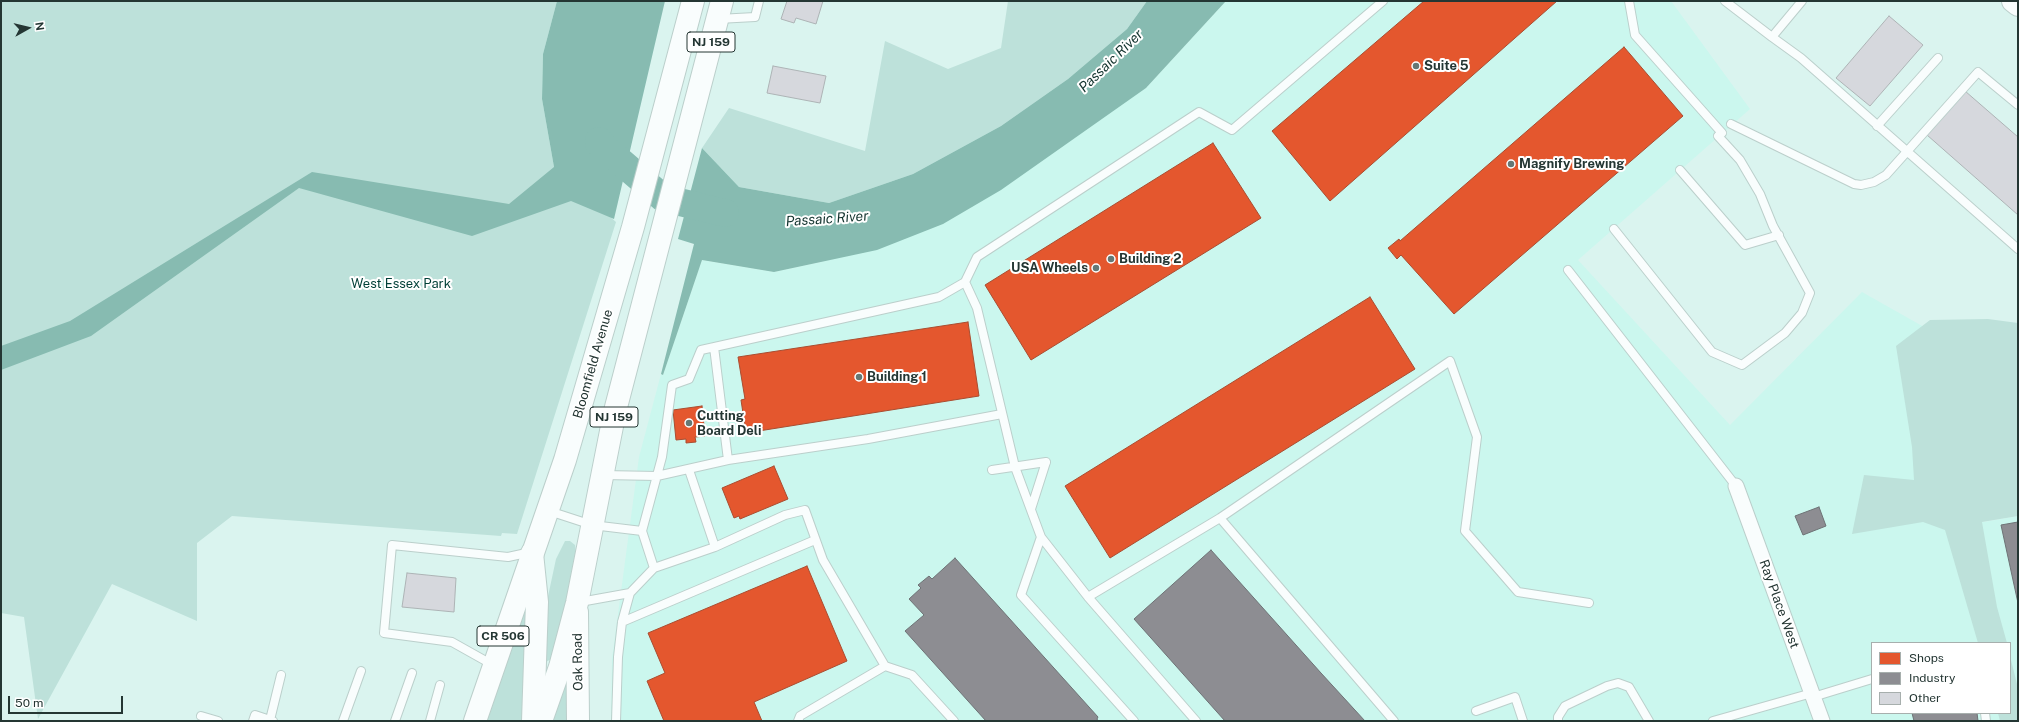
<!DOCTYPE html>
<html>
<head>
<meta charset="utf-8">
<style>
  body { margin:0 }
  #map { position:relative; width:2019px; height:722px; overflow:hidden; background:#daf4ef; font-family:"Public Sans",sans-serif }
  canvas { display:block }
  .frame { position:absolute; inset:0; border:2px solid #243633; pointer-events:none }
  .legend { position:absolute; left:1871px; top:642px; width:140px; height:72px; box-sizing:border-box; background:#fff; border:1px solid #a7afad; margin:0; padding:5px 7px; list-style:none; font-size:12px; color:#243633 }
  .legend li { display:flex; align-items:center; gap:8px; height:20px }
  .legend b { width:20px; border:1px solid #a7afad }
  .north { position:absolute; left:8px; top:8px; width:40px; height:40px; -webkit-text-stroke:3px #fff; paint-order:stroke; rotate:82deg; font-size:11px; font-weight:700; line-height:16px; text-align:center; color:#243633 }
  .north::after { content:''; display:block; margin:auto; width:14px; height:18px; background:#243633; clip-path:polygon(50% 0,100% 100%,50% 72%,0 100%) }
  .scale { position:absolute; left:8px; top:696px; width:115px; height:18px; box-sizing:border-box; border:2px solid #243633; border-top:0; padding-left:5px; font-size:12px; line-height:14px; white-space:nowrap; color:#243633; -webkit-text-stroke:3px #fff; paint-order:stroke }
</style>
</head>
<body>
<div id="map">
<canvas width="2019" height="722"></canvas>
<div class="frame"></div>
<ul class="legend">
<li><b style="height:11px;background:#e4572e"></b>Shops</li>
<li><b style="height:11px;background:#8d8d92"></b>Industry</li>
<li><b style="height:11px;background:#d6d8dd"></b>Other</li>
</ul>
<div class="north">N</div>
<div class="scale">50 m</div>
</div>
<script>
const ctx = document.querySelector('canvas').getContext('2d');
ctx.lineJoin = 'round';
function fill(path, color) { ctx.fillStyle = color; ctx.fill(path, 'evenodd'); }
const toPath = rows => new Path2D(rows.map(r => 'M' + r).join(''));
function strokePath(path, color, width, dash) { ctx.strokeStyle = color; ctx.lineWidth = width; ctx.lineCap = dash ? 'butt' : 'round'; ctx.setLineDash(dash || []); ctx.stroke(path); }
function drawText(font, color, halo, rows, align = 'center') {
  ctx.font = font + ' "Public Sans",sans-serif'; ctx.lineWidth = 4; ctx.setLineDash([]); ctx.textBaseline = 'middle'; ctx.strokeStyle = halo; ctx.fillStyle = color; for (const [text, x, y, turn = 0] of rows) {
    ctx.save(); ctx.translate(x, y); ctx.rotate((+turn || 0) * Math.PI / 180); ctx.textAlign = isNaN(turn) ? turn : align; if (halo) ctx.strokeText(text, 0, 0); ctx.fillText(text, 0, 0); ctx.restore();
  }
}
const built = toPath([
  [1226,1,1671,1,1750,109,1578,260,1730,425,1862,292,1924,327,1961,526,2018,516,2018,721,611,721,612,659,639,457,661,374,663,375,702,260,774,272,821,262,1146,88],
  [1872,643,2010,643,2010,713,1872,713]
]);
const green = toPath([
  [1,1,557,1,543,54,542,99,554,167,616,222,517,534,502,533,501,536,232,516,197,543,197,621,112,584,38,719,24,617,1,613],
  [1008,1,1147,1,1127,29,1068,79,1001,126,913,174,829,203,739,187,702,148,729,108,865,151,885,41,948,69,1001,48],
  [1988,319,2018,323,2018,516,1982,522,1997,607,2007,643,1978,643,1945,530,1923,522,1852,534,1864,475,1914,480,1912,447,1896,346,1930,320],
  [565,541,570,541,575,545,576,552,566,603,551,659,546,662,547,601,556,559],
  [527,603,527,721,485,721],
  [2010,656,2018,688,2018,721,2000,721,1998,713,2010,713],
  [568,677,569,721,553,721]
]);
const water = toPath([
  [557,1,665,1,614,219,571,201,472,236,299,188,91,336,1,370,1,346,70,321,312,172,509,204,554,167,542,99,543,54],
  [1147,1,1226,1,1146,88,1001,190,943,224,877,250,774,272,702,260,663,375,661,374,694,244,678,239,702,148,739,187,829,203,913,174,1001,126,1068,79,1127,29]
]);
const shops = toPath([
  [1424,1,1557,1,1330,201,1272,131,1424,1],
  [1624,47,1683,116,1454,314,1401,255,1397,259,1388,248,1399,239,1400,241,1624,47],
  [1213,143,1261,218,1031,360,985,285,1213,143],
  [1370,297,1415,369,1110,558,1065,486,1370,297],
  [968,322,979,396,746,433,741,400,745,399,738,357,968,322],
  [702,406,705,436,695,437,696,442,686,443,686,439,676,440,673,410,702,406],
  [774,466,788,499,740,519,739,516,734,518,722,488,774,466],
  [807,566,847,661,754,702,762,721,664,721,647,681,665,673,648,633,807,566]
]);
const industry = toPath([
  [1819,507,1826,526,1803,535,1795,516,1819,507],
  [2018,522,2018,603,2001,525,2018,522],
  [1211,550,1321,673,1365,721,1225,721,1134,619,1211,550],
  [955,558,1098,717,1097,719,1098,721,986,721,905,631,924,615,909,599,921,588,918,585,929,576,932,579,955,558],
  [1912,713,1977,713,1978,721,1914,721,1912,713]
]);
const river = toPath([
  [599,141,599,143,663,198,725,213]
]);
const building = toPath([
  [787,1,823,1,816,24,796,18,794,23,781,19,787,1],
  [1889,16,1923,45,1870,106,1836,78,1889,16],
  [773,66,826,76,820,103,767,93,773,66],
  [1965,91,2018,137,2018,215,1927,135,1965,91],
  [407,573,456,578,454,612,402,607,407,573]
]);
const lane = toPath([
  [1629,1,1635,35,1722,133],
  [1725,1,1772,37],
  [1802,1,1772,37,1801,58,2018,249],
  [718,19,755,17,759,1],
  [1731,124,1854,184,1861,185,1874,182,1886,175,1978,72,2018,105],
  [1877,126,1938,58],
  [1680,170,1745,245,1779,235],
  [1614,229,1712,352,1742,365,1785,333,1802,313,1810,293,1773,226,1760,194,1740,160,1718,136],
  [1568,270,1736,486],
  [965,282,977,308,1015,467,1041,537,1088,597,1196,721],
  [714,347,728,460],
  [689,470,715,547],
  [992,470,1046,462],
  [603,475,657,476,728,460,868,439,1002,414],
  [1031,509,1046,462],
  [549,511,592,525,642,531],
  [1220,518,1394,721],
  [1041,537,1021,595,1134,721],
  [654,568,715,547,785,515,805,510,823,560,885,666,912,675,954,721],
  [1088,597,1220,518,1450,361,1477,437,1465,531,1518,592,1589,603],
  [580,602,630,593],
  [622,622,815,540],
  [493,665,452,642,384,633,392,545,508,557,531,552],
  [1813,697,1872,679],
  [1476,711,1515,697,1523,721],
  [1985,713,1986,721],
  [201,716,218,721],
  [270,720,281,675],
  [253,721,255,715,273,721],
  [343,721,361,671],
  [395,721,412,673],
  [430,721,440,685],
  [616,721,618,657,622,622,630,593,654,568,642,531,662,457,672,385,689,379,701,350,939,297,965,282,977,257,1199,112,1232,130,1383,1],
  [798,721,800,716,885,666],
  [1558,721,1558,717,1565,706,1607,686,1618,683,1629,687,1649,721],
  [1713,721,1812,693]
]);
const street = toPath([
  [1736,486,1822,721]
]);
const secondary = toPath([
  [532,553,537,602,533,721],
  [577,612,578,721]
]);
const primary = toPath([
  [475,721,565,460,633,227,693,1],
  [541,721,560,667,577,603,615,411,722,1]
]);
const highway = toPath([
  [2013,1,2018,5]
]);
const markers = [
  [1416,66,4,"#647875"],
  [1511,164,4,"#647875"],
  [1111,259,4,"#647875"],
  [1096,268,4,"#647875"],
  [859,377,4,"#647875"],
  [689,423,4,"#647875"]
];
const shields = [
  [711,42,48],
  [614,417,48],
  [503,636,52]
];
const shieldNames = [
  ["NJ 159",711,42],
  ["NJ 159",614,417],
  ["CR 506",503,636]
];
const poiNames = [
  ["Suite 5",1424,66],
  ["Magnify Brewing",1519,164],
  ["Building 2",1119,259],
  ["USA Wheels",1088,268,"right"],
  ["Building 1",867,377],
  ["Cutting",697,416],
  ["Board Deli",697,431]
];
const parkNames = [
  ["West Essex Park",401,284]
];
const streetNames = [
  ["Bloomfield Avenue",593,364,-74],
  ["Ray Place West",1779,604,70],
  ["Oak Road",578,662,-91]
];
const waterNames = [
  ["Passaic River",1111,61,-44],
  ["Passaic River",827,219,-4]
];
fill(built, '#cbf7ee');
fill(green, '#bde1da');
fill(water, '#87bbb1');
fill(shops, '#e4572e');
strokePath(shops, '#aa4d30', 1);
fill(industry, '#8d8d92');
strokePath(industry, '#6e7376', 1);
strokePath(river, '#87bbb1', 28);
fill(building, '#d6d8dd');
strokePath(building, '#adb3b5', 1);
strokePath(lane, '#bbcfcb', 10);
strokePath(street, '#bbcfcb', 17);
strokePath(secondary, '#bbcfcb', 24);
strokePath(primary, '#bbcfcb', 24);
strokePath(highway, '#bbcfcb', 24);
strokePath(lane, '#f9fdfd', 8);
strokePath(street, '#f9fdfd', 15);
strokePath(secondary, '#f9fdfd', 22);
strokePath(primary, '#f9fdfd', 22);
strokePath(highway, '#f9fdfd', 22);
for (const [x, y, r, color] of markers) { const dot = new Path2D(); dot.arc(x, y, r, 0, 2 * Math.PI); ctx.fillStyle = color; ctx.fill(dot); strokePath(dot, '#fff', 1.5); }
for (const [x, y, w] of shields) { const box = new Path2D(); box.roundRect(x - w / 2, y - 10, w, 20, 3); ctx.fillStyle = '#fff'; ctx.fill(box); strokePath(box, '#243633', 1); }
drawText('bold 12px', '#243633', null, shieldNames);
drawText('bold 13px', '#243633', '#fff', poiNames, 'left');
drawText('13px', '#003f37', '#fff', parkNames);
drawText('13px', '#243633', '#fff', streetNames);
drawText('italic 14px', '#11322d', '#fff', waterNames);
</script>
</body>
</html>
